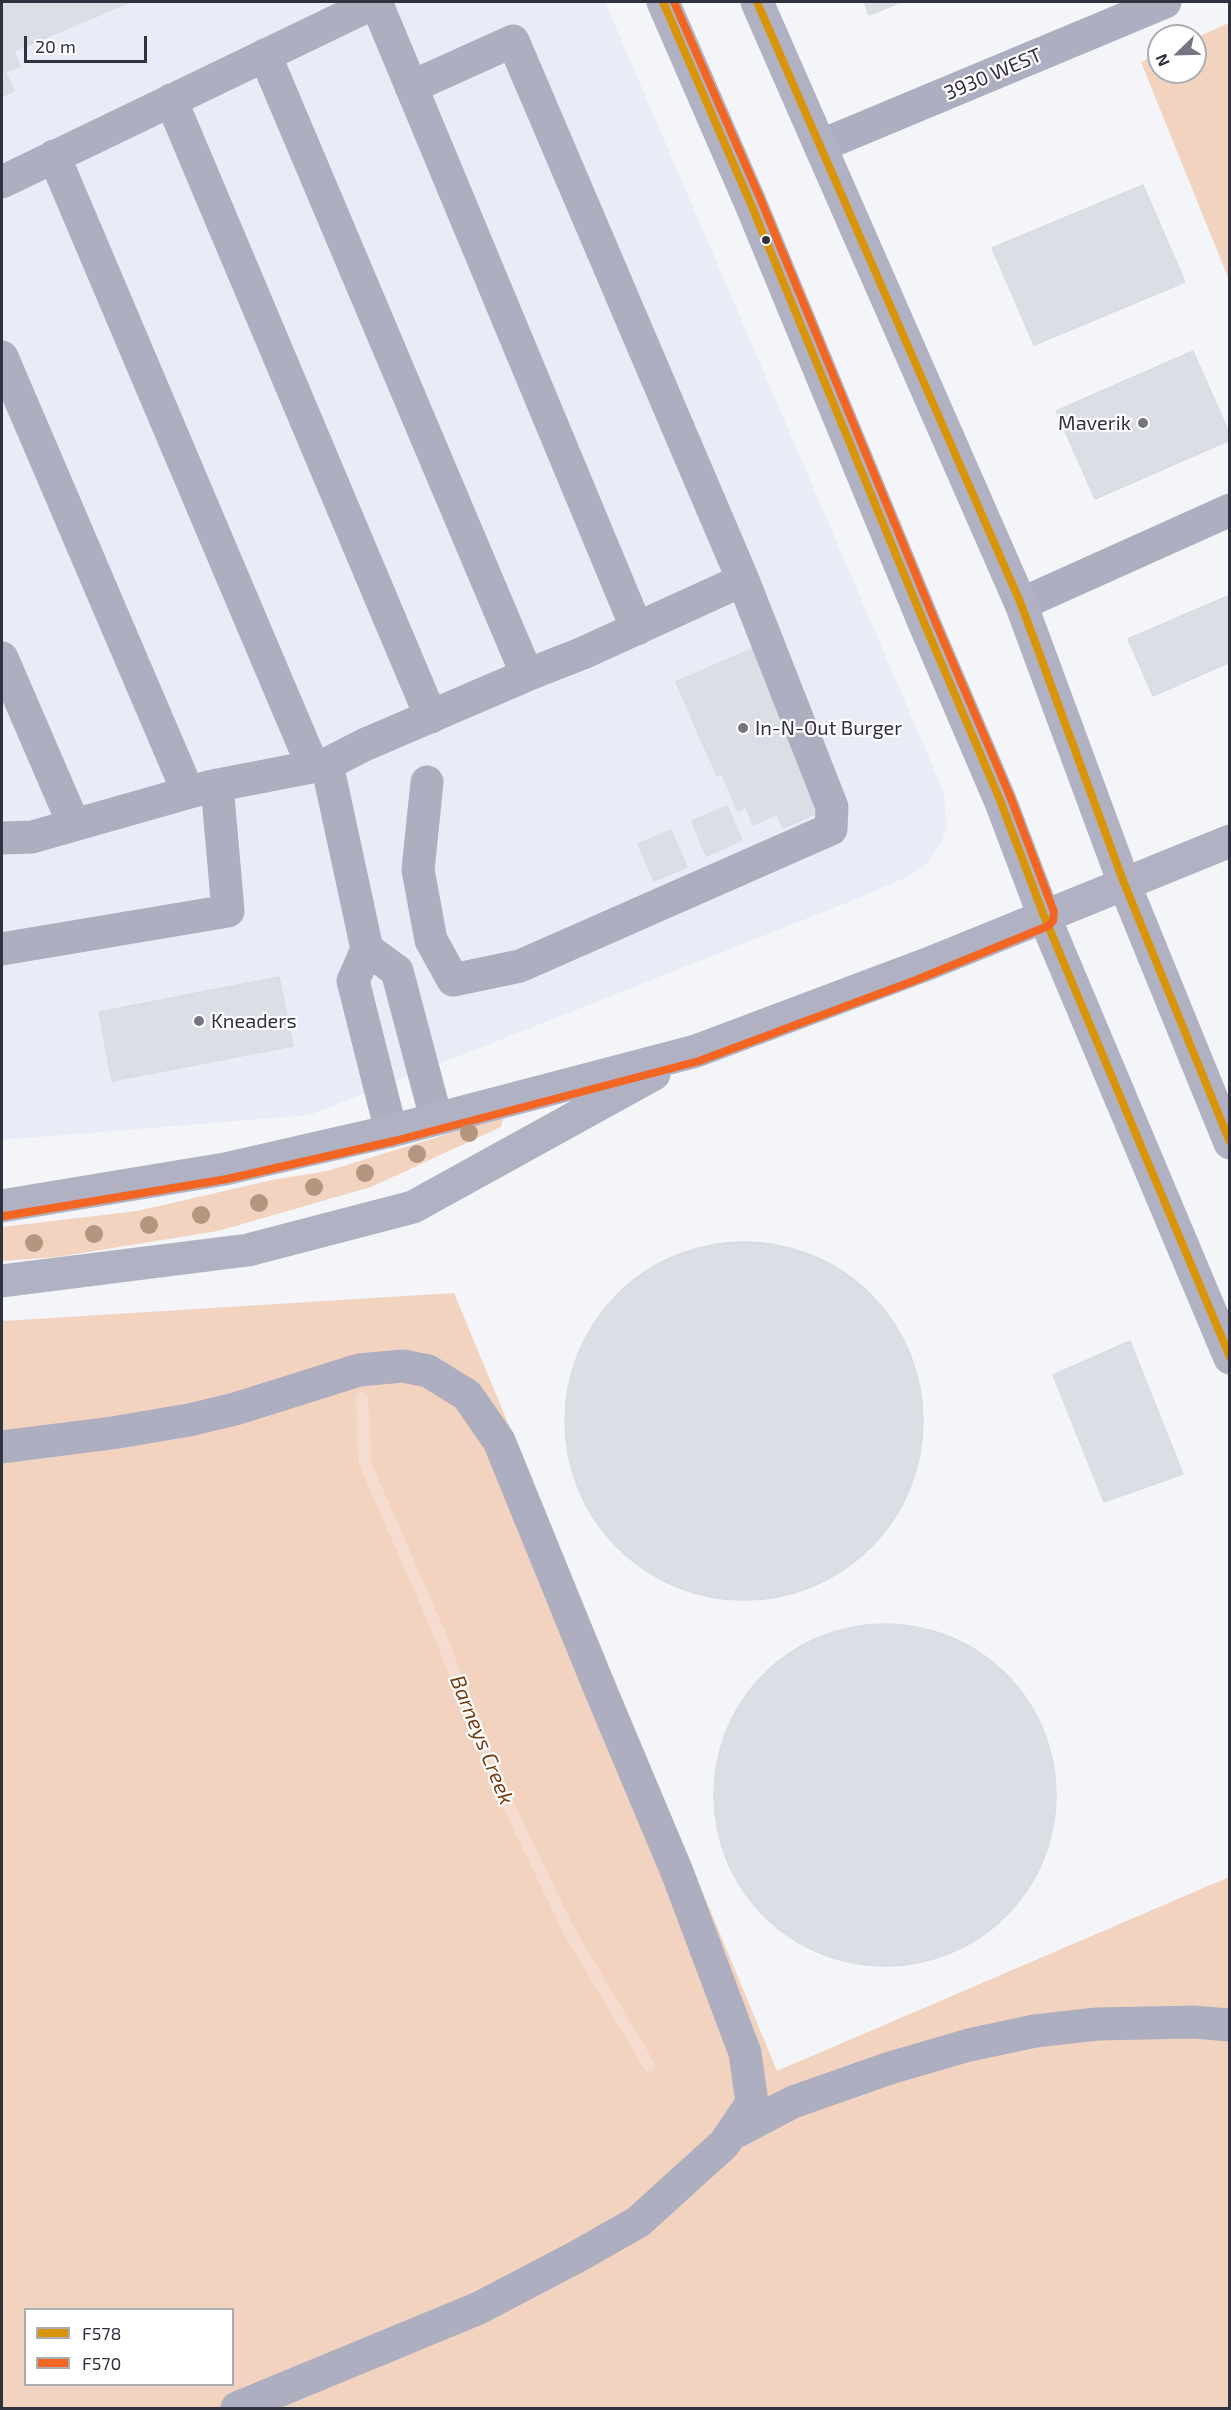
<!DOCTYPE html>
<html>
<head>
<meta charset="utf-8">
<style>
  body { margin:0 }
  #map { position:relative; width:1231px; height:2410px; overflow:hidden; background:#f4f5f9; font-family:"Exo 2",sans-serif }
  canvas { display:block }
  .frame { position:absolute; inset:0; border:3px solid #303240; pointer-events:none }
  .legend { position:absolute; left:24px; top:2308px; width:210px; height:78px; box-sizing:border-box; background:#fff; border:2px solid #acadb3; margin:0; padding:8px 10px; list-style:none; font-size:18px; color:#303240 }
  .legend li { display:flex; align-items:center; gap:12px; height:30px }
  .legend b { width:30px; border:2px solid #acadb3 }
  .north { position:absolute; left:1147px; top:24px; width:60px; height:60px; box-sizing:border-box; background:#fff; border:2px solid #acadb3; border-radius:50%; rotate:247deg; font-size:16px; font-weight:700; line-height:24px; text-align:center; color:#303240 }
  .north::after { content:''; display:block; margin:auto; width:21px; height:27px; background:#757681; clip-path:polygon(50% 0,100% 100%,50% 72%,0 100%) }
  .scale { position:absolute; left:24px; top:36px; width:123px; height:27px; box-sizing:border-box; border:3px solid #303240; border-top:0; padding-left:8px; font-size:18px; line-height:21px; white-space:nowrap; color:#303240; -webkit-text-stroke:4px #fff; paint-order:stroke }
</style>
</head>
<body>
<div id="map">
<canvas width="1231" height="2410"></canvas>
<div class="frame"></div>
<ul class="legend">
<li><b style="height:8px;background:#d9950a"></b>F578</li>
<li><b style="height:8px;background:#f26522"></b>F570</li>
</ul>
<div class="north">N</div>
<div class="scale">20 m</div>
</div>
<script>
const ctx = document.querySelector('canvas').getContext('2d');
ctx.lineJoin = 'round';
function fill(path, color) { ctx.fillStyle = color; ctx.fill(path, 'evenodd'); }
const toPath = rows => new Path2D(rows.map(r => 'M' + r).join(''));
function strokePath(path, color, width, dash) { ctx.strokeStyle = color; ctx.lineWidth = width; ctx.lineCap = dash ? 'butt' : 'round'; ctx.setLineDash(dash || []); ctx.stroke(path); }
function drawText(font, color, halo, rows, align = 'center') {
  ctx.font = font + ' "Exo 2",sans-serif'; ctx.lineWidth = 4.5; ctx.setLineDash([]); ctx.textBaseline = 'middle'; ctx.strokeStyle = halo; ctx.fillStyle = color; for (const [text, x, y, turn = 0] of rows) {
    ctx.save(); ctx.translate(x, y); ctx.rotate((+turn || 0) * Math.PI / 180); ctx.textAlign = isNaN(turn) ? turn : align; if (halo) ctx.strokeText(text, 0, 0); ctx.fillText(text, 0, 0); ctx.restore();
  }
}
const built = toPath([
  [2,2,605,2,943,790,947,826,942,841,927,863,909,876,859,898,310,1115,2,1140]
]);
const green = toPath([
  [1229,23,1229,280,1141,62,1159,54,1159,72,1195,72,1195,38],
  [494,1116,503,1118,501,1127,371,1187,218,1231,57,1257,2,1261,2,1227,137,1211,272,1180,327,1171,441,1136],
  [454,1293,777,2071,1229,1877,1229,2408,2,2408,2,1321],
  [26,2310,232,2310,232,2384,26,2384]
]);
const stream = toPath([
  [362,1398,365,1463,440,1635,494,1775,569,1931,649,2065]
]);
const building = toPath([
  [2,2,130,2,14,51,20,66,5,72,14,91,2,96,2,2],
  [864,2,901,2,869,15,864,2],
  [1143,185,1185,282,1034,345,992,248,1143,185],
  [1193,351,1230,435,1230,440,1095,499,1056,411,1193,351],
  [1230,595,1230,662,1153,696,1128,639,1230,595],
  [754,648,818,792,809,795,817,813,783,828,777,814,753,825,746,807,738,811,722,774,717,776,676,682,754,648],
  [727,806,742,840,706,856,692,821,727,806],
  [671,830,687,867,654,881,638,844,671,830],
  [279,977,293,1046,112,1081,99,1012,279,977],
  '565 1421a179 179 0 1 1 358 0a179 179 0 1 1-358 0Z',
  [1130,1341,1183,1474,1104,1502,1053,1375,1130,1341],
  '714 1795a171 171 0 1 1 342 0a171 171 0 1 1-342 0Z'
]);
const minor = toPath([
  [265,55,527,675],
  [411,87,513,41,743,580,832,807,831,829,520,966,453,980,431,940,418,870,427,782],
  [171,100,431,717],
  [820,146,1165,2],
  [54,156,313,767],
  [2,182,376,2,637,629],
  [2,357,188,792],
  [1021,604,1230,510],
  [2,658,74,825],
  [327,764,367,949,353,981,391,1131],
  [2,838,32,837,208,787,327,764,364,745,527,675,583,653,743,580],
  [2,949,228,911,217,785],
  [367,949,397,971,436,1118],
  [2,1447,112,1433,189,1420,235,1409,359,1370,403,1366,428,1371,467,1395,499,1441,600,1689,677,1872,745,2053,752,2103,724,2144,638,2222,580,2255,479,2308,237,2408],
  [732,2134,793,2102,890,2068,969,2045,1035,2031,1097,2024,1193,2022,1230,2025]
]);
const major = toPath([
  [663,2,750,202,925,625,1000,800,1044,916,1230,1358],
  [757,2,1021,604,1124,883,1230,1143],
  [2,1206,225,1169,391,1131,696,1051,930,963,1230,841],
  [2,1281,248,1250,413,1207,654,1074]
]);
const bus1 = toPath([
  [663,2,750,202,925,625,1000,800,1044,916,1230,1357],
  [757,2,1021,604,1124,883,1230,1142]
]);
const bus2 = toPath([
  [4,1216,227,1179,394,1141,699,1061,916,980,1048,926,1053,921,1054,912,1010,796,935,621,760,198,674,2]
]);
const trees = [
  [469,1133],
  [417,1154],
  [365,1173],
  [314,1187],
  [259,1203],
  [201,1215],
  [149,1225],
  [94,1234],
  [34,1243]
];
const markers = [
  [766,240,5,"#303240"],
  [1143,423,6,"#757681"],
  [743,728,6,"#757681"],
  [199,1021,6,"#757681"]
];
const streetNames = [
  ["3930 WEST",993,74,-23]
];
const poiNames = [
  ["Maverik",1131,423,"right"],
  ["In-N-Out Burger",755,728],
  ["Kneaders",211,1021]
];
const waterNames = [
  ["Barneys Creek",482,1740,68]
];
fill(built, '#e9ebf7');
fill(green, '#f2d3c0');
strokePath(stream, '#f5dcce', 12);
fill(building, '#dcdee6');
strokePath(building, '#dadbe4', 1.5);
strokePath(minor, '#adafc1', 33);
strokePath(major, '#b0b2c3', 33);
strokePath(bus1, '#d9950a', 8);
strokePath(bus2, '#f26522', 8);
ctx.fillStyle = '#b39580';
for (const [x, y] of trees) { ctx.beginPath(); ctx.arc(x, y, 9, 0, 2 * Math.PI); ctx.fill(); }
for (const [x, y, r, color] of markers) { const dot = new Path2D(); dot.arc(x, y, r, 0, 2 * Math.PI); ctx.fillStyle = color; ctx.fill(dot); strokePath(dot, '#fff', 2); }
drawText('20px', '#303240', '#fff', streetNames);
drawText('20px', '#303240', '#fff', poiNames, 'left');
drawText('italic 21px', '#743d11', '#fff', waterNames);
</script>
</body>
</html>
